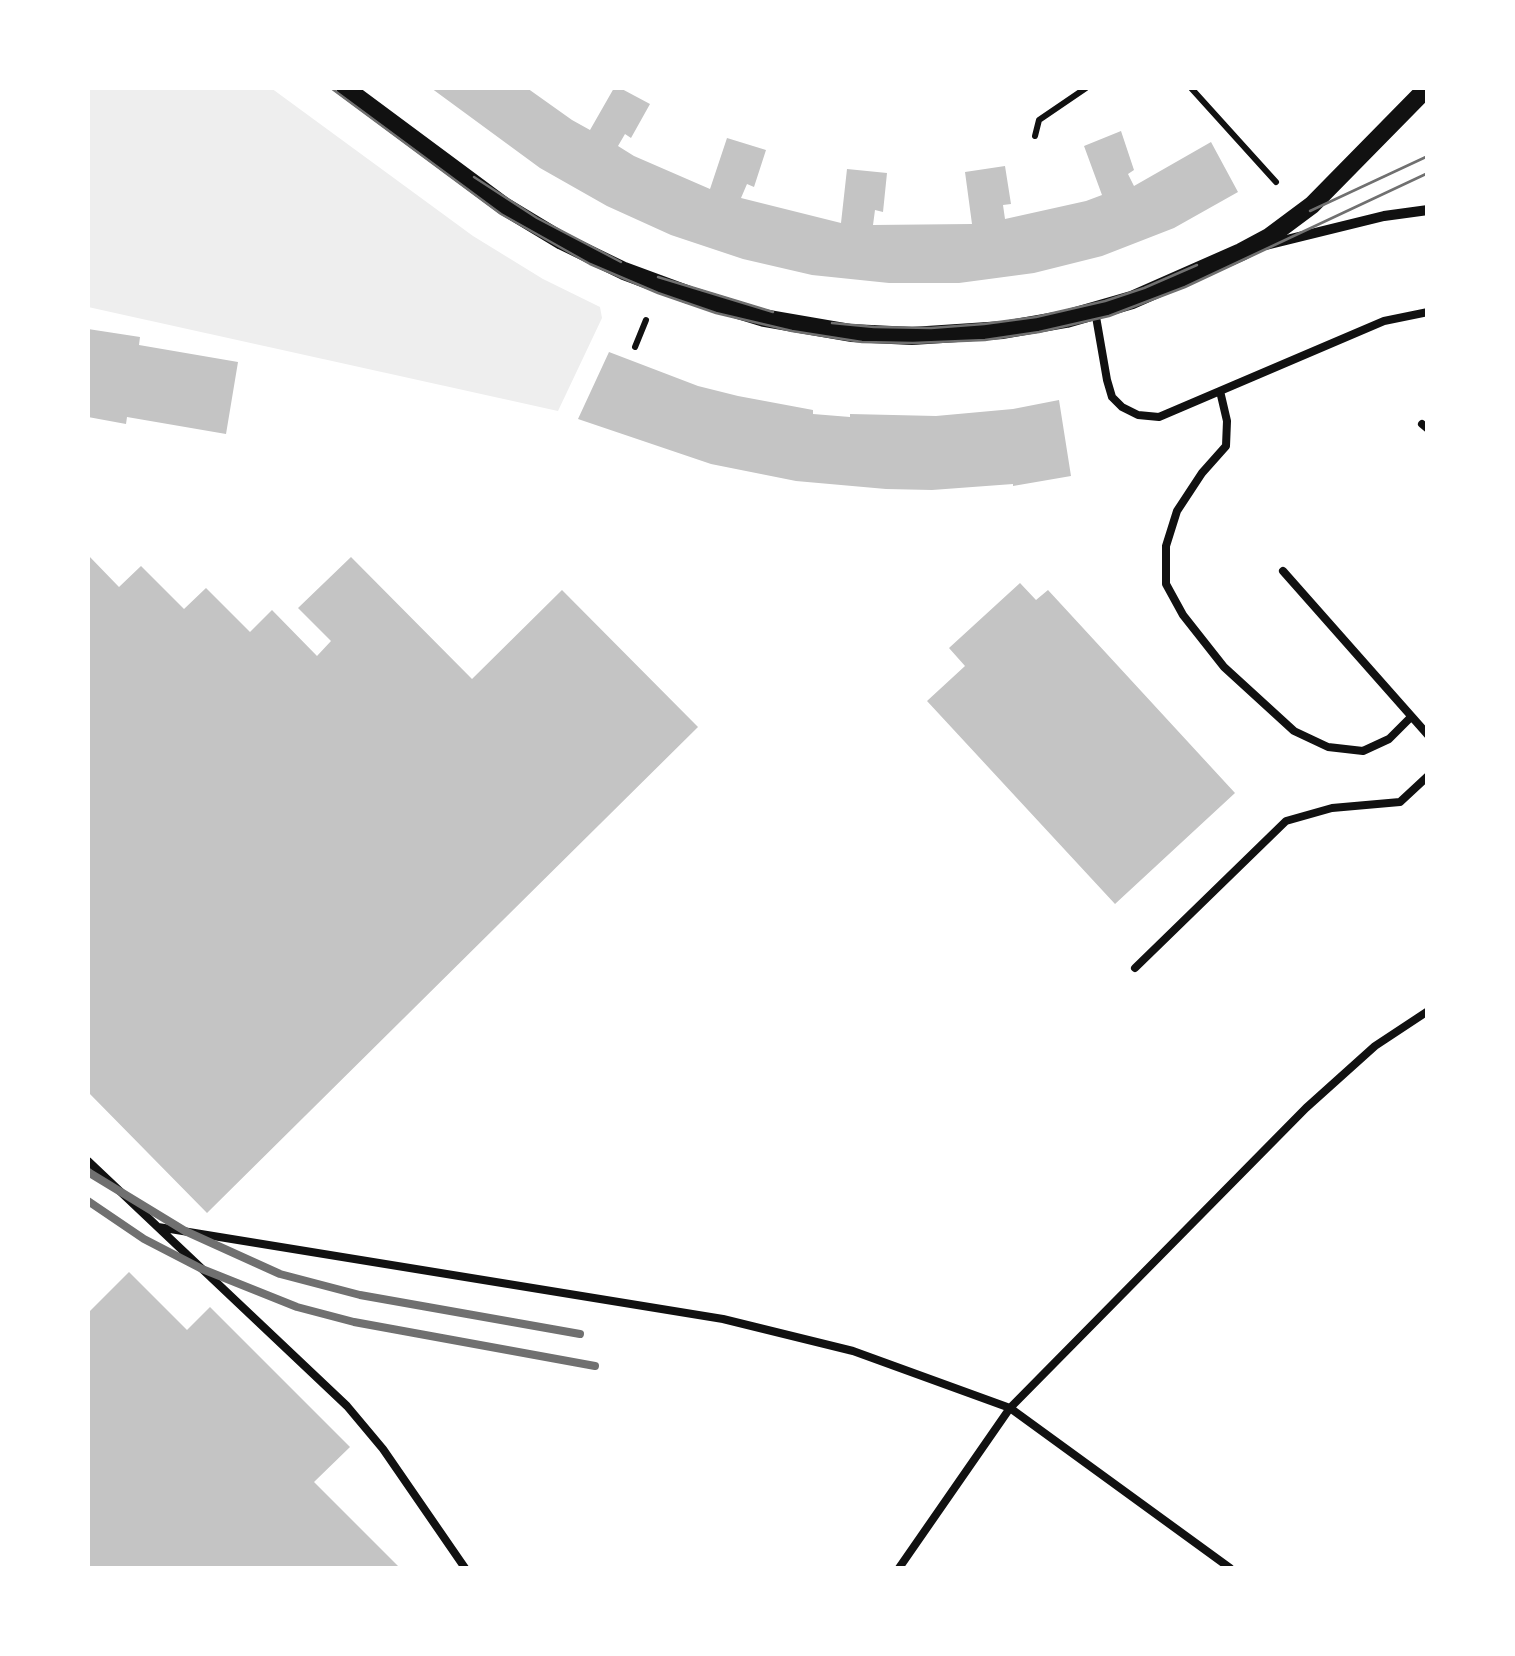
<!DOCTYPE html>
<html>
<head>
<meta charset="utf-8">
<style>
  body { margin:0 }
  #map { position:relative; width:1515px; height:1656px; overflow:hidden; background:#fff; font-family:"Sofia Sans Condensed",sans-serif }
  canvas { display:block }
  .frame { position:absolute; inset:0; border:90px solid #fff; pointer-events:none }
</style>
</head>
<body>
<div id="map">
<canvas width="1515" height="1656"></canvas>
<div class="frame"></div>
</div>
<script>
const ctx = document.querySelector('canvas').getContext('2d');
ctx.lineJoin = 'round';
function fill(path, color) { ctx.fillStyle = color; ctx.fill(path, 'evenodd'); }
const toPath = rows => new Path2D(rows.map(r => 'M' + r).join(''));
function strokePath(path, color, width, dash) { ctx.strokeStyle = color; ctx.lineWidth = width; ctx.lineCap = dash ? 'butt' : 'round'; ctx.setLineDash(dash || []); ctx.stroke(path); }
const green = toPath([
  [88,88,271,88,473,236,543,279,600,307,602,318,558,411,88,307]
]);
const building = toPath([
  [431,88,527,88,572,120,590,130,614,88,620,88,650,104,631,138,625,134,618,146,634,156,710,189,727,138,766,150,754,187,747,184,741,198,841,223,847,169,887,173,883,212,875,210,873,225,972,224,965,172,1005,166,1011,204,1003,205,1005,219,1086,201,1102,195,1084,146,1121,131,1134,170,1128,174,1134,186,1211,142,1238,192,1174,228,1102,256,1034,273,959,283,889,283,812,275,743,259,671,235,607,206,540,168],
  [88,329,140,337,139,345,238,362,226,434,127,417,126,424,88,417],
  [609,352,698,386,738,396,813,410,813,414,850,417,850,414,936,416,1013,409,1059,400,1071,476,1013,486,1013,484,932,490,886,489,796,481,711,464,578,419],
  [88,555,119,587,141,566,184,609,206,588,250,632,272,610,317,656,331,641,298,608,351,557,472,679,562,590,698,727,207,1213,88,1092],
  [1020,583,1036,600,1048,590,1235,793,1115,904,927,701,965,666,949,648],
  [129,1272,187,1330,210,1307,350,1447,314,1482,400,1568,88,1568,88,1313]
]);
const path = toPath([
  [1191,88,1276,182],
  [1035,136,1039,120,1086,88],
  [635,347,646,320]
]);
const service = toPath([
  [1095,311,1107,380,1112,397,1122,407,1138,415,1159,417,1384,321,1428,312],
  [1220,391,1227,421,1226,446,1202,473,1177,511,1166,546,1166,584,1183,615,1224,667,1294,731,1328,747,1363,751,1389,739,1411,717],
  [1422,424,1428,429],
  [1283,571,1428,735],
  [1135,968,1286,821,1332,808,1400,802,1428,776],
  [88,1161,347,1406,383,1449,465,1568],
  [158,1227,723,1319,853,1351,1010,1408,1230,1568],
  [899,1568,1010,1408,1306,1108,1375,1046,1428,1011]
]);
const minor = toPath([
  [1266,245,1384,216,1428,210]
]);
const tertiary = toPath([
  [345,88,504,206,562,241,624,271,689,295,764,318,851,333,912,336,1003,330,1066,319,1132,300,1241,252,1269,237,1312,205,1427,88]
]);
const tram = toPath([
  [331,88,501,214,590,264,658,293,716,313,792,331,862,342,913,343,985,340,1039,332,1109,316,1185,287,1428,173],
  [474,177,537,218,621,262],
  [1310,211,1428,156],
  [658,277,773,312],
  [832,323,874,327,931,328,984,324,1036,317,1105,301,1144,288,1197,265]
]);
const rail = toPath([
  [88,1172,185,1231,280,1274,360,1295,580,1334],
  [88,1201,144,1239,202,1269,297,1307,354,1322,595,1366]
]);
fill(green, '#eee');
fill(building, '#c4c4c4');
strokePath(path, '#111', 6);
strokePath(service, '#111', 8);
strokePath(minor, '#111', 10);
strokePath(tertiary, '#111', 18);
strokePath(tram, '#707070', 2.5);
strokePath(rail, '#707070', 8);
</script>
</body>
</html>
